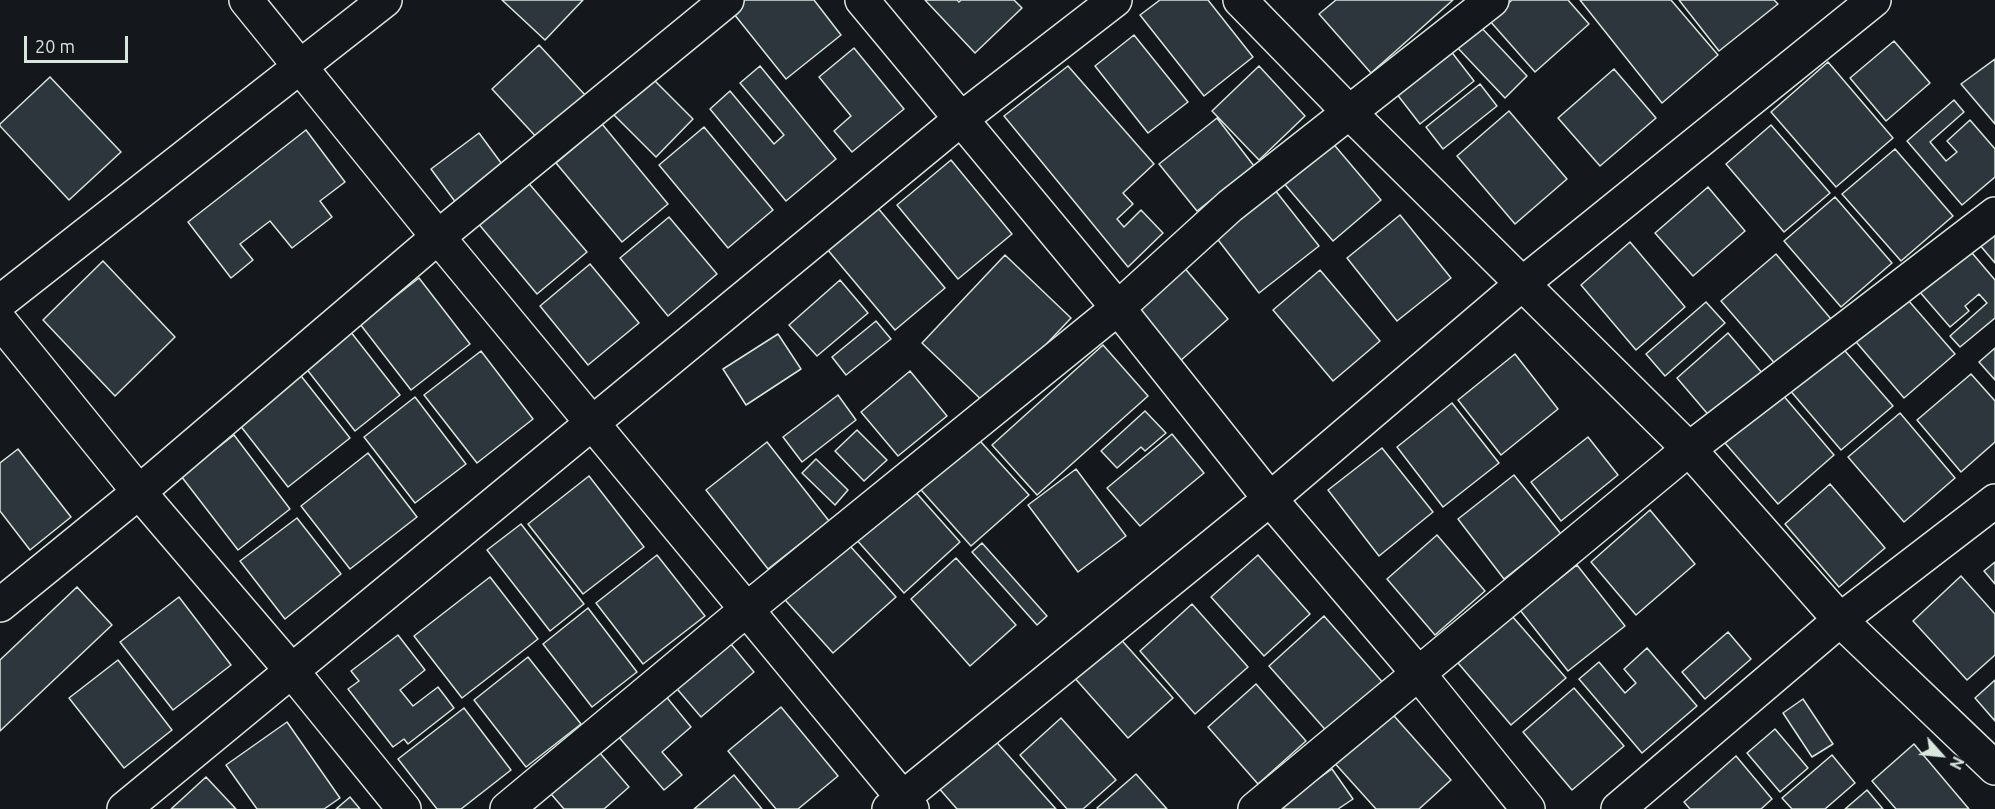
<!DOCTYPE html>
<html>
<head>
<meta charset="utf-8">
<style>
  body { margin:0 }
  #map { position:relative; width:1995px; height:809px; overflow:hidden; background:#14181c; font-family:Ubuntu,sans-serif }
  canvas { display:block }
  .north { position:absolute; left:1911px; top:725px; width:60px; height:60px; -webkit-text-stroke:4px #14181c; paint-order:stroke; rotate:117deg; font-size:16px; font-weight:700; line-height:24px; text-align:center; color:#d8e6dc }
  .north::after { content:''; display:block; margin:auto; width:21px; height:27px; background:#d8e6dc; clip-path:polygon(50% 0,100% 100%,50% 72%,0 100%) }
  .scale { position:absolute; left:24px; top:36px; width:104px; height:27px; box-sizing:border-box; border:3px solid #d8e6dc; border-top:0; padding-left:8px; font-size:18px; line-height:21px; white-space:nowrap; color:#d8e6dc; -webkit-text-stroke:4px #14181c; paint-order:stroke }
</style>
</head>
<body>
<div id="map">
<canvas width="1995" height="809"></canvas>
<div class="north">N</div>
<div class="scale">20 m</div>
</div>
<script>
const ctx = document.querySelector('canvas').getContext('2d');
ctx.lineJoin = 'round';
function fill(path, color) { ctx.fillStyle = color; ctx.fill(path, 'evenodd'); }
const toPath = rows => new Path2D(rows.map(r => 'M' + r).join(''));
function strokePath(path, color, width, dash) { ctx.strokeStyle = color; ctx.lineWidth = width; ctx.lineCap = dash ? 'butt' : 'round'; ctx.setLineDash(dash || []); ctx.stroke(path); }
const building = toPath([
  [502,0,583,0,545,40,502,0],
  [741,0,814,0,841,35,786,79,730,9,741,0],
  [925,0,957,0,959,2,961,0,1014,0,1022,8,975,53,925,0],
  [1160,0,1208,0,1253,57,1204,96,1140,15,1160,0],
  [1336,0,1453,0,1371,73,1319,14,1336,0],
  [1512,0,1568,0,1589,24,1535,72,1489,20,1512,0],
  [1580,0,1671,0,1718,55,1662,103,1580,0],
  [1679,0,1774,0,1778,4,1719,51,1679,0],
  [1477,23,1527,76,1505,98,1455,45,1477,23],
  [1134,35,1188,102,1148,133,1095,66,1134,35],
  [1894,41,1930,83,1886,121,1850,78,1894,41],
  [539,45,586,96,539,140,492,89,539,45],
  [854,48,904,109,852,152,834,131,851,116,819,77,854,48],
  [1450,50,1474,81,1420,124,1396,93,1450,50],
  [1995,59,1995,124,1961,84,1995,59],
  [1828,62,1893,138,1836,187,1771,112,1828,62],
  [760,66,836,159,786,201,710,109,730,91,774,144,784,135,740,83,760,66],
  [1068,66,1154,164,1123,193,1133,204,1117,219,1124,227,1141,210,1163,233,1128,267,1004,116,1068,66],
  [1259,66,1305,116,1259,160,1212,111,1259,66],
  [1614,69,1656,118,1600,166,1558,118,1614,69],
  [650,76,693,119,656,157,613,114,650,76],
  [50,77,121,152,69,200,0,126,0,124,50,77],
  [1480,84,1497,106,1443,149,1426,127,1480,84],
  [1954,100,1964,112,1930,142,1946,161,1957,152,1947,141,1970,120,1995,149,1995,177,1962,205,1907,141,1954,100],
  [1509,111,1567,179,1515,224,1457,156,1509,111],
  [1217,118,1254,166,1197,211,1159,164,1217,118],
  [602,124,668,204,622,242,556,163,602,124],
  [1771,125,1830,193,1784,232,1726,164,1771,125],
  [704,127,773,210,728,248,659,165,704,127],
  [306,130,345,182,320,201,332,217,292,248,270,221,240,244,253,260,231,278,188,222,306,130],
  [479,133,510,175,462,211,431,169,479,133],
  [1330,140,1381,200,1333,241,1282,181,1330,140],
  [1895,149,1953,216,1901,261,1842,194,1895,149],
  [951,160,1012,234,958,279,897,205,951,160],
  [526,180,587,252,537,294,477,222,526,180],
  [1271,185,1319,246,1259,293,1212,232,1271,185],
  [1708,187,1745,231,1693,276,1655,233,1708,187],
  [1835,197,1892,263,1841,307,1784,241,1835,197],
  [877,207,945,288,895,330,827,249,877,207],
  [1400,215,1451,278,1397,321,1347,258,1400,215],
  [669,217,717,274,668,316,620,258,669,217],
  [1995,218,1995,263,1973,237,1995,218],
  [1955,233,1995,280,1995,318,1960,347,1950,336,1987,303,1979,294,1965,306,1969,311,1950,327,1906,276,1955,233],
  [1630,242,1685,307,1636,350,1581,285,1630,242],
  [1776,254,1831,319,1777,366,1721,301,1776,254],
  [1005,255,1071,318,988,406,922,343,1005,255],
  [103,261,175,337,115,396,43,320,103,261],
  [590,264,639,323,588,365,540,306,590,264],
  [1182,265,1228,319,1180,361,1134,307,1182,265],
  [1320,270,1380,341,1333,381,1273,310,1320,270],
  [419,278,470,344,411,390,360,324,419,278],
  [840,280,868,313,817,356,789,325,840,280],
  [1901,292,1955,354,1904,398,1851,336,1901,292],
  [1706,302,1725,323,1665,376,1646,354,1706,302],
  [876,321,891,339,846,375,832,357,876,321],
  [350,331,400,395,355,431,305,367,350,331],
  [1728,333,1763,374,1712,419,1677,378,1728,333],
  [778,334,801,369,746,405,723,369,778,334],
  [1839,344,1893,406,1841,450,1788,388,1839,344],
  [1103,345,1148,396,1037,495,992,445,1103,345],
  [1995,348,1995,380,1979,362,1995,348],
  [481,351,533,419,477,463,424,395,481,351],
  [1515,354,1558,409,1501,455,1458,400,1515,354],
  [294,367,350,438,288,487,232,415,294,367],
  [910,371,947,416,898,456,861,412,910,371],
  [1971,374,1995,401,1995,442,1961,472,1917,420,1971,374],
  [1782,394,1834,455,1778,504,1725,443,1782,394],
  [838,395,856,420,802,462,783,437,838,395],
  [415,397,466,464,415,503,364,437,415,397],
  [1452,403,1499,463,1443,507,1397,447,1452,403],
  [1145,411,1166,433,1145,451,1141,447,1117,468,1101,451,1145,411],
  [1900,413,1955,478,1904,522,1848,457,1900,413],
  [857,430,887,460,864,481,835,451,857,430],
  [971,431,1029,495,971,546,914,482,971,431],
  [1172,434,1204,473,1140,526,1107,488,1172,434],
  [234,435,290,509,238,550,181,476,234,435],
  [1588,437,1618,475,1561,521,1531,482,1588,437],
  [767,442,829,521,768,569,706,490,767,442],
  [1382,448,1433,512,1379,556,1328,490,1382,448],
  [18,449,71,517,30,550,0,511,0,463,18,449],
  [368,453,417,517,350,569,301,506,368,453],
  [816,459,848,490,835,505,802,473,816,459],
  [1076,469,1126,536,1078,572,1028,505,1076,469],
  [1514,475,1561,534,1504,579,1458,519,1514,475],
  [589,476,644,547,583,594,528,524,589,476],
  [1830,484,1885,548,1839,587,1785,524,1830,484],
  [912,488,960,542,904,593,855,538,912,488],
  [1650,510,1695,564,1636,615,1591,562,1650,510],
  [297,518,341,574,285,619,240,561,297,518],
  [521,524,584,604,550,631,487,550,521,524],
  [1437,535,1485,591,1435,635,1387,579,1437,535],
  [841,536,896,597,833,653,778,592,841,536],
  [982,543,1047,616,1037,625,972,552,982,543],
  [657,555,705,616,643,664,596,603,657,555],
  [1258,555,1310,614,1264,656,1211,597,1258,555],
  [956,558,1016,625,970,666,911,599,956,558],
  [1995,562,1995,584,1984,571,1995,562],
  [1577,565,1625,626,1568,671,1520,610,1577,565],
  [1961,576,1995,614,1995,655,1967,680,1913,621,1961,576],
  [490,577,538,639,462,698,414,636,490,577],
  [77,587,112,625,0,731,0,660,77,587],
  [179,597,231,665,173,710,120,642,179,597],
  [1192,604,1248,667,1195,714,1140,651,1192,604],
  [588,608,637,672,592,707,543,644,588,608],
  [1324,616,1385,685,1330,735,1269,666,1324,616],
  [1512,616,1566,678,1511,725,1458,663,1512,616],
  [1728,632,1751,659,1705,699,1682,672,1728,632],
  [398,635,425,670,400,690,413,706,438,687,454,708,408,744,404,739,393,747,348,689,359,681,351,671,398,635],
  [1117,635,1173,698,1128,738,1072,675,1117,635],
  [726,638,754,672,701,717,672,683,726,638],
  [1647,648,1697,706,1642,753,1579,679,1599,662,1625,693,1636,683,1624,669,1647,648],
  [528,657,581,724,526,767,474,700,528,657],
  [118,660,172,730,124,768,69,698,118,660],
  [1995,680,1995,721,1975,698,1995,680],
  [1256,684,1306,741,1258,784,1208,727,1256,684],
  [1574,688,1624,746,1572,790,1523,732,1574,688],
  [660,689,691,727,662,752,682,775,664,790,612,729,660,689],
  [1803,699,1833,744,1812,757,1783,713,1803,699],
  [781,707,838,776,798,809,776,809,728,751,781,707],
  [464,708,511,770,461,809,437,809,398,759,464,708],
  [1387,708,1451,780,1419,809,1376,809,1331,759,1387,708],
  [1061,718,1116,780,1083,809,1067,809,1020,755,1061,718],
  [287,722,340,798,324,809,257,809,226,765,287,722],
  [1775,729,1808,768,1780,792,1747,753,1775,729],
  [992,737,1056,809,957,809,937,786,992,737],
  [1914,744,1969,809,1896,809,1872,781,1914,744],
  [593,745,629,787,604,809,564,809,545,787,593,745],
  [1832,755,1855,783,1825,809,1792,809,1782,798,1832,755],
  [1736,756,1772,799,1761,809,1690,809,1684,802,1736,756],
  [1332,769,1353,799,1338,809,1284,809,1281,805,1332,769],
  [1136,774,1167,809,1098,809,1097,808,1136,774],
  [734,775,762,809,694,809,734,775],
  [206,777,236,809,171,809,206,777],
  [1867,790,1883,809,1845,809,1867,790],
  [350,797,360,809,336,809,350,797]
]);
const minor = toPath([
  [246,0,438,237,912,809],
  [862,0,1118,308,1270,499,1418,673,1528,809],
  [0,302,385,0],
  [0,321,139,492,291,670,404,809],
  [0,605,139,492,438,237,727,0],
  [124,809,961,119,1115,0],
  [507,809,746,610,1118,308,1230,206,1492,0],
  [889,809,1270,499,1522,284,1874,0],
  [1255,809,1689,449,1995,214],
  [1618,809,1840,620,1995,501]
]);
const major = toPath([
  [1240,0,1349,112,1689,449,1840,620,1995,768]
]);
fill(building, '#2c363c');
strokePath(building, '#d8e6dc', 1.5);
strokePath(minor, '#d8e6dc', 36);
strokePath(major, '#d8e6dc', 36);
strokePath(minor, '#14181c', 33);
strokePath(major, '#14181c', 33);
</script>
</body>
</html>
